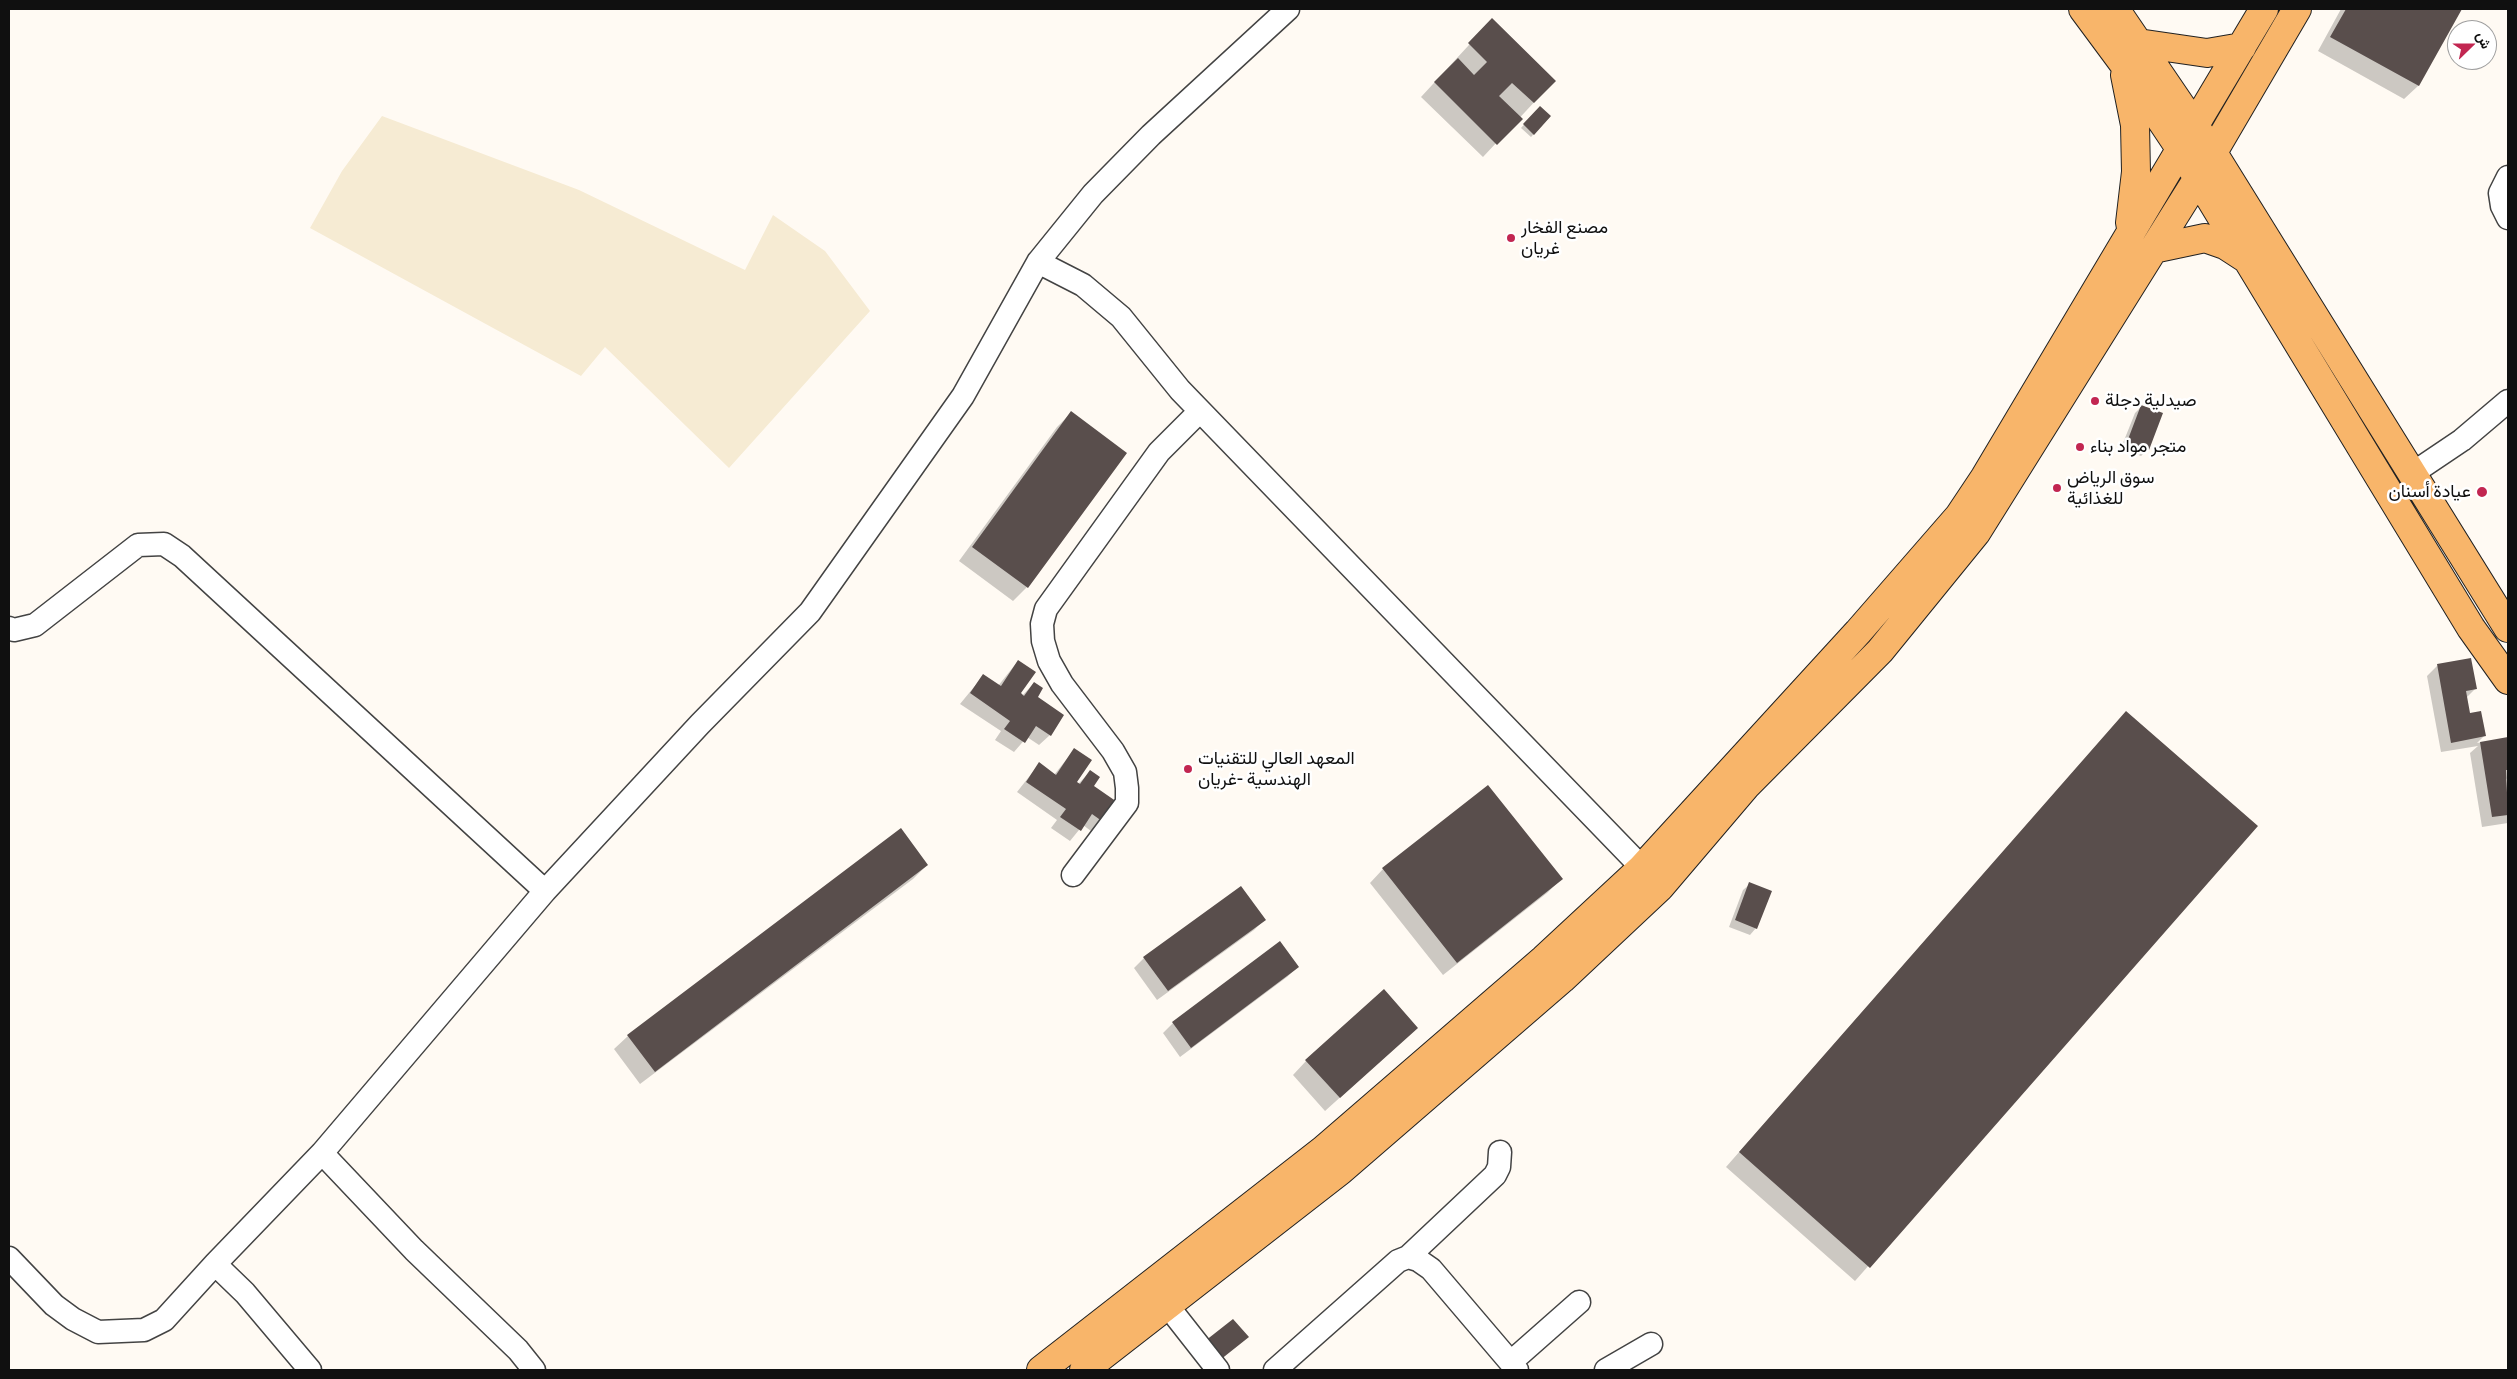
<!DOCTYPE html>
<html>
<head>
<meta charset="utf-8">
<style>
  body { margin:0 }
  #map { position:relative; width:2517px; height:1379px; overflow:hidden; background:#fffaf3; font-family:Literata,Vazirmatn,serif }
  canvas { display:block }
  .frame { position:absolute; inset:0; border:10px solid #101010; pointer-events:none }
  .north { position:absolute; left:2447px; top:20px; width:50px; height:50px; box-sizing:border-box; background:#fff; border:1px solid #9f9f9f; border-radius:50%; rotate:68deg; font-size:14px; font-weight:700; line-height:20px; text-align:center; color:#101010 }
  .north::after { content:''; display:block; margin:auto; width:18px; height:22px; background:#c22651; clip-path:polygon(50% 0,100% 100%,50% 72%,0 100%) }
</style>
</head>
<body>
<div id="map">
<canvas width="2517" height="1379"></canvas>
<div class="frame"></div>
<div class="north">ش</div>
</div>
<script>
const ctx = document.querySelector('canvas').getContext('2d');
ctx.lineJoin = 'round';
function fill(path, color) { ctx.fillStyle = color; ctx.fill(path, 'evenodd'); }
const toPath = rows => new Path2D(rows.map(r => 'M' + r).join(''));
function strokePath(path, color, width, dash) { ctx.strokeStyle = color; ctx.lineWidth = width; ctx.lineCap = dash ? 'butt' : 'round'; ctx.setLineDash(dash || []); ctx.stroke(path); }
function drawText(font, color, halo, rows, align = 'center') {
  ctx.font = font + ' Literata,Vazirmatn,serif'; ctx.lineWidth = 5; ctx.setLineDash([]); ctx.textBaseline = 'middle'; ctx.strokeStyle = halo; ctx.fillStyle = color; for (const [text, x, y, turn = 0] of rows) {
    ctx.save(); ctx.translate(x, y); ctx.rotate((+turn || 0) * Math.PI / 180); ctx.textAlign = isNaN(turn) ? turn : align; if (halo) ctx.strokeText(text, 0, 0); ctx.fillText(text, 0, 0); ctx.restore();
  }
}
const farmland = toPath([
  [382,116,579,190,745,270,773,215,825,251,870,311,729,468,605,347,581,376,310,228,342,171]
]);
const shadow = toPath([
  [2341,9,2460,9,2418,86,2404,99,2318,51],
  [1492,20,1554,81,1483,157,1421,97],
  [1540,107,1550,117,1531,137,1521,128],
  [2142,406,2148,450,2141,456,2121,448,2135,413],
  [1071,413,1125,453,1027,587,1013,601,959,561,1057,427],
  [1018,661,1019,694,1022,696,1034,683,1036,697,1050,735,1039,745,1027,737,1014,752,995,740,1001,731,960,704,983,676,998,686],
  [2437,666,2476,688,2466,698,2469,714,2484,736,2477,743,2508,738,2508,778,2506,779,2508,823,2482,827,2470,753,2478,746,2441,752,2427,676],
  [2126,712,2256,827,1855,1281,1726,1167],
  [1074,750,1075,782,1078,784,1090,772,1092,786,1118,804,1095,834,1083,825,1070,841,1051,828,1057,820,1017,792,1039,764,1054,775],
  [927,865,913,879,640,1084,614,1049,628,1036],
  [1383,869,1561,879,1547,893,1443,975,1370,883],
  [1750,884,1756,928,1750,935,1729,927,1743,890],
  [1264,920,1254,930,1157,1000,1134,968,1144,958],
  [1298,967,1287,977,1180,1057,1163,1033,1173,1023],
  [1417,1028,1325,1111,1293,1075,1306,1061]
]);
const building = toPath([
  [2346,9,2462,9,2419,86,2330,37],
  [1492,18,1556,81,1534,103,1512,83,1499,96,1523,119,1497,145,1434,82,1458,58,1474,75,1487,62,1468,43],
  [1540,106,1551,116,1534,135,1523,124],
  [2141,405,2163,413,2149,450,2127,442],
  [1071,411,1127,453,1028,588,972,547],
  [2471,658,2477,689,2466,691,2470,713,2481,711,2486,736,2451,743,2437,664],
  [1018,660,1036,672,1021,693,1024,696,1034,682,1043,688,1038,697,1064,715,1051,736,1036,726,1025,743,1004,729,1010,721,970,693,983,674,1001,686],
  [2126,711,2258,826,1870,1268,1739,1152],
  [2508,737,2508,770,2506,770,2508,815,2492,817,2480,742],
  [1074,748,1092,760,1077,782,1080,784,1090,770,1100,777,1094,786,1120,804,1106,824,1092,814,1081,831,1060,817,1066,809,1026,782,1039,762,1056,775],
  [1488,785,1563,879,1457,963,1382,868],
  [901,828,928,865,655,1072,627,1035],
  [1749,882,1772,891,1757,929,1735,920],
  [1241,886,1266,920,1168,991,1143,957],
  [1280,941,1299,967,1191,1048,1172,1022],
  [1384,989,1418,1028,1340,1098,1305,1060],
  [1233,1319,1249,1337,1220,1360,1205,1341]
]);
const minor = toPath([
  [2508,177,2500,193,2502,206,2508,218],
  [1038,262,1083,285,1121,317,1180,390,1653,879],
  [2413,473,2462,440,2508,401],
  [9,628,14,630,35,625,138,545,164,544,182,556,545,891],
  [1073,875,1127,803,1127,788,1125,772,1113,751,1062,684,1049,661,1043,641,1042,624,1046,609,1159,452,1200,411],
  [1408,1257,1495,1175,1499,1167,1500,1152],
  [9,1258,54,1305,73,1319,98,1332,144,1330,164,1320,215,1264],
  [1167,1305,1218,1370],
  [1511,1362,1579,1302],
  [310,1370,245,1293,215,1264,322,1153],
  [534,1370,518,1350,414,1250,322,1153,545,891,700,724,810,612,963,396,1038,262,1093,194,1151,135,1288,9],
  [1275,1370,1398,1261,1408,1257,1418,1260,1431,1269,1517,1370],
  [1606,1370,1651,1344]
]);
const major = toPath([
  [2083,9,2123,63,2179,147,2471,628,2508,680],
  [2115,9,2213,153,2508,628],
  [2138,43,2207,53,2242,47],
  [2125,75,2135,125,2136,172,2130,223],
  [2153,249,2205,238,2225,245,2245,258],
  [1041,1370,1323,1150,1544,959,1642,868,1858,632,1959,516,1985,477,2264,9],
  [1084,1370,1340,1171,1562,979,1660,887,1746,786,1880,651,1976,533,2198,178,2297,9]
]);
const markers = [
  [1511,238,5,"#c22651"],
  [2095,401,5,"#c22651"],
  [2080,447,5,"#c22651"],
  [2057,488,5,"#c22651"],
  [2482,492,6,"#c22651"],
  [1188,769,5,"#c22651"]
];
const poiNames = [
  ["مصنع الفخار",1521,228],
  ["غريان",1521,249],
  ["صيدلية دجلة",2105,401],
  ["متجر مواد بناء",2090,447],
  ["سوق الرياض",2067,478],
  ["للغذائية",2067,499],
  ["عيادة أسنان",2471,492,"right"],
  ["المعهد العالي للتقنيات",1198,759],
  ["الهندسية -غريان",1198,780]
];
fill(farmland, '#f6ebd3');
fill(shadow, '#0003');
fill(building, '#594e4c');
strokePath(minor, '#434343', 25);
strokePath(major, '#212121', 30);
strokePath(minor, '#fff', 22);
strokePath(major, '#f8b56a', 28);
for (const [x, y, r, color] of markers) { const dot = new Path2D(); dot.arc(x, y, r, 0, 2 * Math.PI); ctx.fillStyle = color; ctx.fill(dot); strokePath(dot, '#fff', 2); }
drawText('18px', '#101010', '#fff', poiNames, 'left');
</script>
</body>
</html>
